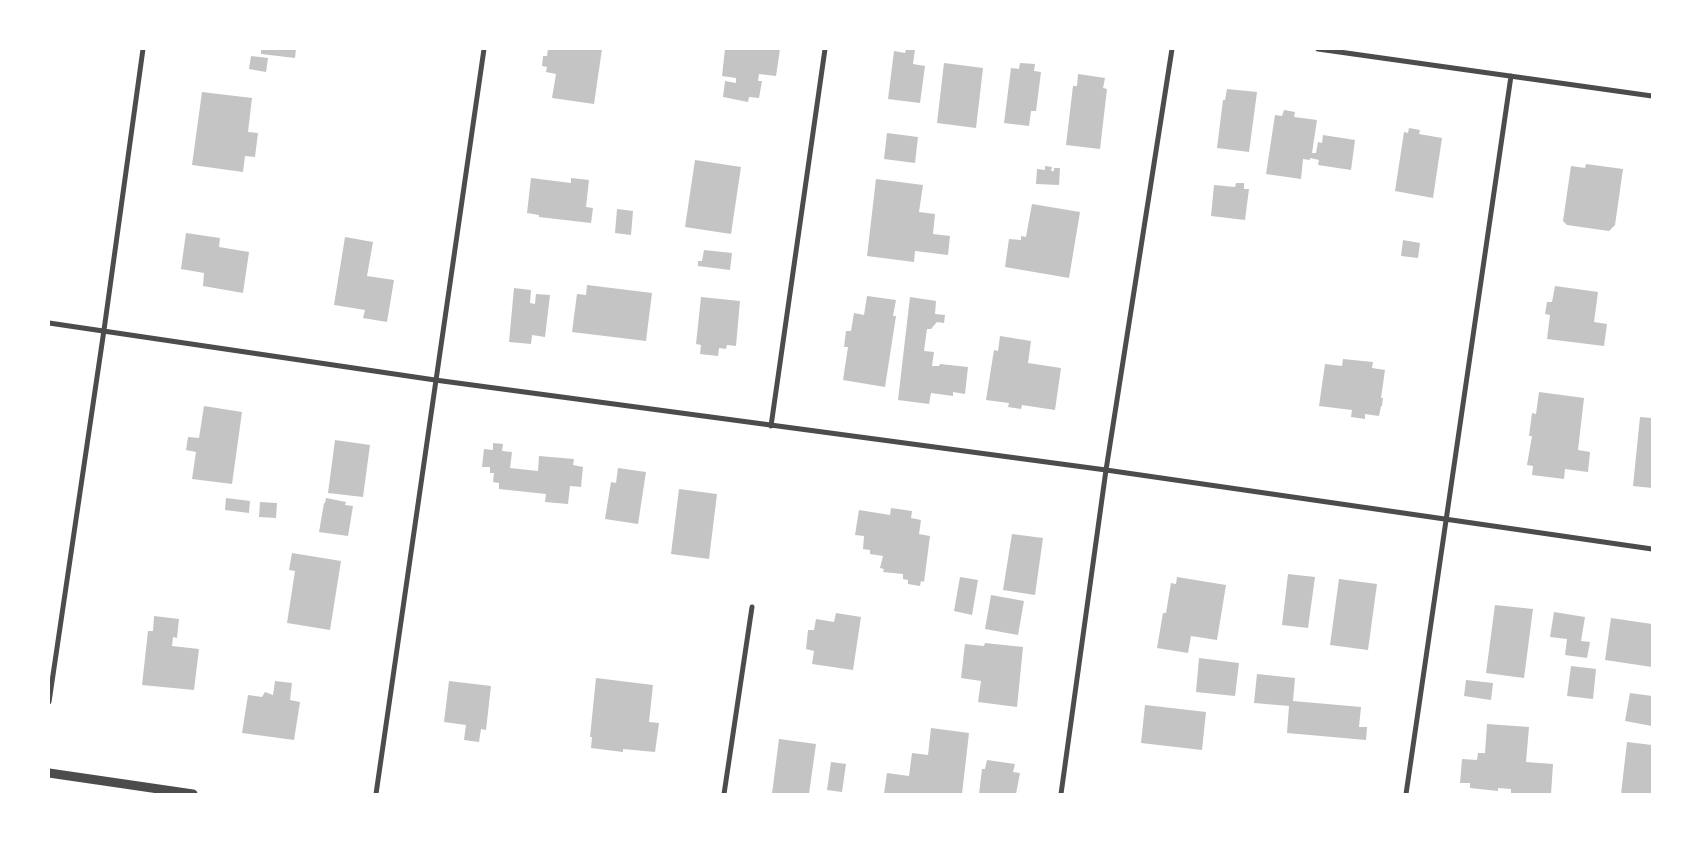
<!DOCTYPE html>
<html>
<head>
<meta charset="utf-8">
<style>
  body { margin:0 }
  #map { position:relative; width:1701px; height:843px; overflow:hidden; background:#fff; font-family:Montserrat,sans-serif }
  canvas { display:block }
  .frame { position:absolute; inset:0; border:50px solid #fff; pointer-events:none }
</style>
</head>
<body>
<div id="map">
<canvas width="1701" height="843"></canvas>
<div class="frame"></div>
</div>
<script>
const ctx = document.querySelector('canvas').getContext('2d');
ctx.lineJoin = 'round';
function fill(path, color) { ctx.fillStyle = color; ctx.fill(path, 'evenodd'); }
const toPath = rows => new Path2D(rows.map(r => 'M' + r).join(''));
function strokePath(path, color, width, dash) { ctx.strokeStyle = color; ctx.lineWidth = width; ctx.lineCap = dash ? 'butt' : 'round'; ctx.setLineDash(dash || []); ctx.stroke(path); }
const building = toPath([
  [261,49,296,49,295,58,261,54],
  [548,49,559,50,559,49,602,49,594,104,552,98,556,74,546,72,547,67,542,66,543,56,547,56],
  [725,49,780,49,776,76,759,74,758,81,762,81,759,98,749,97,748,102,723,97,725,81,736,83,736,78,722,76],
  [906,49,915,49,913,64,925,66,920,103,888,99,894,51,905,53],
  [251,56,268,58,266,72,249,69],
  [944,63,983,68,976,128,937,123],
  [1020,63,1035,64,1034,71,1041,72,1036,111,1031,111,1029,126,1004,123,1011,68,1019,69],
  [1078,74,1105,78,1103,88,1107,89,1100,149,1066,145,1073,86,1077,86],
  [1227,89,1257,92,1249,152,1217,148,1223,100,1225,100],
  [202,92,252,98,248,132,258,133,255,157,245,156,243,172,192,165],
  [1284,110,1295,112,1294,117,1317,120,1312,153,1316,153,1318,142,1322,143,1323,135,1355,140,1351,170,1318,165,1319,160,1310,158,1310,160,1303,159,1301,179,1266,174,1275,115,1282,116],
  [1409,128,1420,130,1419,134,1442,138,1433,198,1395,191,1404,132,1408,133],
  [887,133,918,137,915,163,884,159],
  [695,160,741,167,731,234,685,227],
  [1586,164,1623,169,1615,225,1609,231,1567,225,1563,221,1571,166,1585,168],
  [1045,166,1052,167,1051,171,1054,171,1054,168,1060,168,1059,185,1036,184,1037,169,1045,170],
  [531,178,571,183,571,178,589,180,586,207,593,208,591,223,539,217,539,215,527,213],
  [876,179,923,185,919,212,935,214,933,234,950,236,948,255,915,251,914,262,867,256],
  [1236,183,1244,183,1244,189,1249,189,1245,220,1211,216,1214,185,1235,187],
  [1032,204,1080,212,1069,278,1005,267,1009,239,1021,240,1021,236,1026,237],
  [617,209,633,211,631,235,615,233],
  [186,233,220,238,219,247,249,252,243,293,203,286,204,273,181,269],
  [345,237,373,242,367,276,394,280,387,322,363,318,365,310,334,305],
  [1403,240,1420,243,1418,258,1401,256],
  [704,250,732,253,730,270,698,266,698,261,702,261],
  [587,285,652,293,646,341,572,332,577,294,586,295],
  [1555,286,1598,292,1594,322,1607,324,1604,346,1547,339,1550,315,1545,314,1547,302,1552,302],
  [514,288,531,290,530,303,535,304,536,294,550,295,545,337,532,335,531,344,509,342],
  [867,296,896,300,893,316,896,316,885,387,843,380,848,347,844,347,846,331,851,331,854,313,864,315],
  [701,297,740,301,736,346,727,345,726,349,719,348,718,356,700,354,701,345,696,344],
  [910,297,936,301,935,314,945,315,944,323,937,322,931,329,927,329,924,351,934,352,932,366,939,366,940,364,968,367,965,394,953,392,953,396,931,393,929,404,898,400],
  [1000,336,1031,341,1028,363,1061,368,1055,410,1022,405,1021,409,1008,407,1009,403,986,400,994,350,998,351],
  [1343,359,1373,362,1372,368,1385,370,1381,398,1383,398,1382,406,1381,406,1379,416,1365,414,1365,419,1351,417,1352,410,1319,406,1325,364,1342,366],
  [1539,392,1584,398,1578,450,1590,452,1588,472,1565,469,1564,479,1532,475,1533,466,1527,465,1532,436,1529,436,1532,413,1536,414],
  [204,406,242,412,232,484,192,479,196,452,186,450,188,437,199,438],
  [1640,417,1652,418,1652,488,1633,486],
  [335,440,370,445,363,497,328,493],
  [493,443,503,444,502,451,512,452,510,468,538,471,539,456,574,459,573,465,583,467,581,487,570,486,568,504,545,502,546,494,499,489,499,483,493,482,494,473,490,473,490,467,482,467,484,449,493,450],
  [618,468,646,472,638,524,605,519,611,482,616,483],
  [679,489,717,494,709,559,671,554],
  [226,498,250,501,249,513,225,510],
  [326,498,346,502,345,505,353,506,348,536,319,532,324,503,325,503],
  [260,502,277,503,276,518,259,517],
  [891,508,912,511,911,518,921,520,919,534,930,536,924,582,921,581,920,586,908,584,908,580,903,579,903,574,883,572,884,569,880,568,883,556,870,554,870,550,863,549,864,536,855,535,859,510,890,515],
  [1012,534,1043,538,1035,595,1003,590],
  [292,553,341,561,330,630,287,623,295,571,289,570],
  [1288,574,1315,577,1308,628,1282,625],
  [960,577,978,580,972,615,954,611],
  [1177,577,1226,585,1217,640,1191,636,1188,653,1157,648,1163,613,1166,613,1171,583,1176,584],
  [1339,579,1377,584,1368,650,1330,645],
  [991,595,1024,601,1018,635,985,629],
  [1495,605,1533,609,1524,678,1486,673],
  [1554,612,1585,617,1581,641,1590,642,1587,658,1565,655,1567,639,1550,637],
  [836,613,861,617,853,670,812,664,814,651,806,649,808,630,814,630,816,619,834,622],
  [154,616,179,619,177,638,173,637,172,646,199,649,194,690,142,685,148,631,153,631],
  [1611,618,1652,624,1652,667,1605,660],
  [985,643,1023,647,1017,707,978,702,981,681,961,678,965,644,984,646],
  [1199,658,1239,663,1235,696,1196,692],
  [1571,666,1596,669,1593,699,1567,696],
  [1257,674,1295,678,1293,701,1361,707,1359,727,1367,727,1366,740,1287,733,1289,706,1254,703],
  [596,678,653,685,649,722,659,723,655,752,623,749,623,752,591,748,592,737,590,737],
  [1466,680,1493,683,1491,700,1464,696],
  [275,681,292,683,290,700,300,702,294,740,242,733,248,695,262,697,265,692,273,695],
  [449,681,491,686,486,730,481,729,479,742,464,740,466,725,444,722],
  [1630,693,1652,696,1652,726,1625,721],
  [1145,705,1206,712,1202,750,1141,743],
  [1487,724,1529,727,1526,762,1553,764,1551,794,1521,794,1511,793,1511,789,1498,788,1498,791,1470,788,1470,783,1460,783,1462,759,1477,760,1478,753,1485,753],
  [931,728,969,733,962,794,884,794,887,773,909,776,912,753,928,755],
  [779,739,816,744,809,794,772,794],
  [1627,742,1652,745,1652,794,1621,794],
  [987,760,1015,764,1013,772,1020,773,1016,794,979,794,982,769,985,769],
  [831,762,846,764,842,792,827,790]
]);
const minor = toPath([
  [1318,49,1652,96],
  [49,323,435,380,1106,470,1652,549],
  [771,426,825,49],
  [49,702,104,330,143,49],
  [376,794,484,49],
  [724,794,752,607],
  [1061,794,1106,470,1172,49],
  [1406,794,1511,76]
]);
const tertiary = toPath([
  [49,773,193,794]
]);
fill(building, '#c4c4c4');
strokePath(minor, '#4c4c4c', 5);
strokePath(tertiary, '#4c4c4c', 9);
</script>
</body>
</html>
